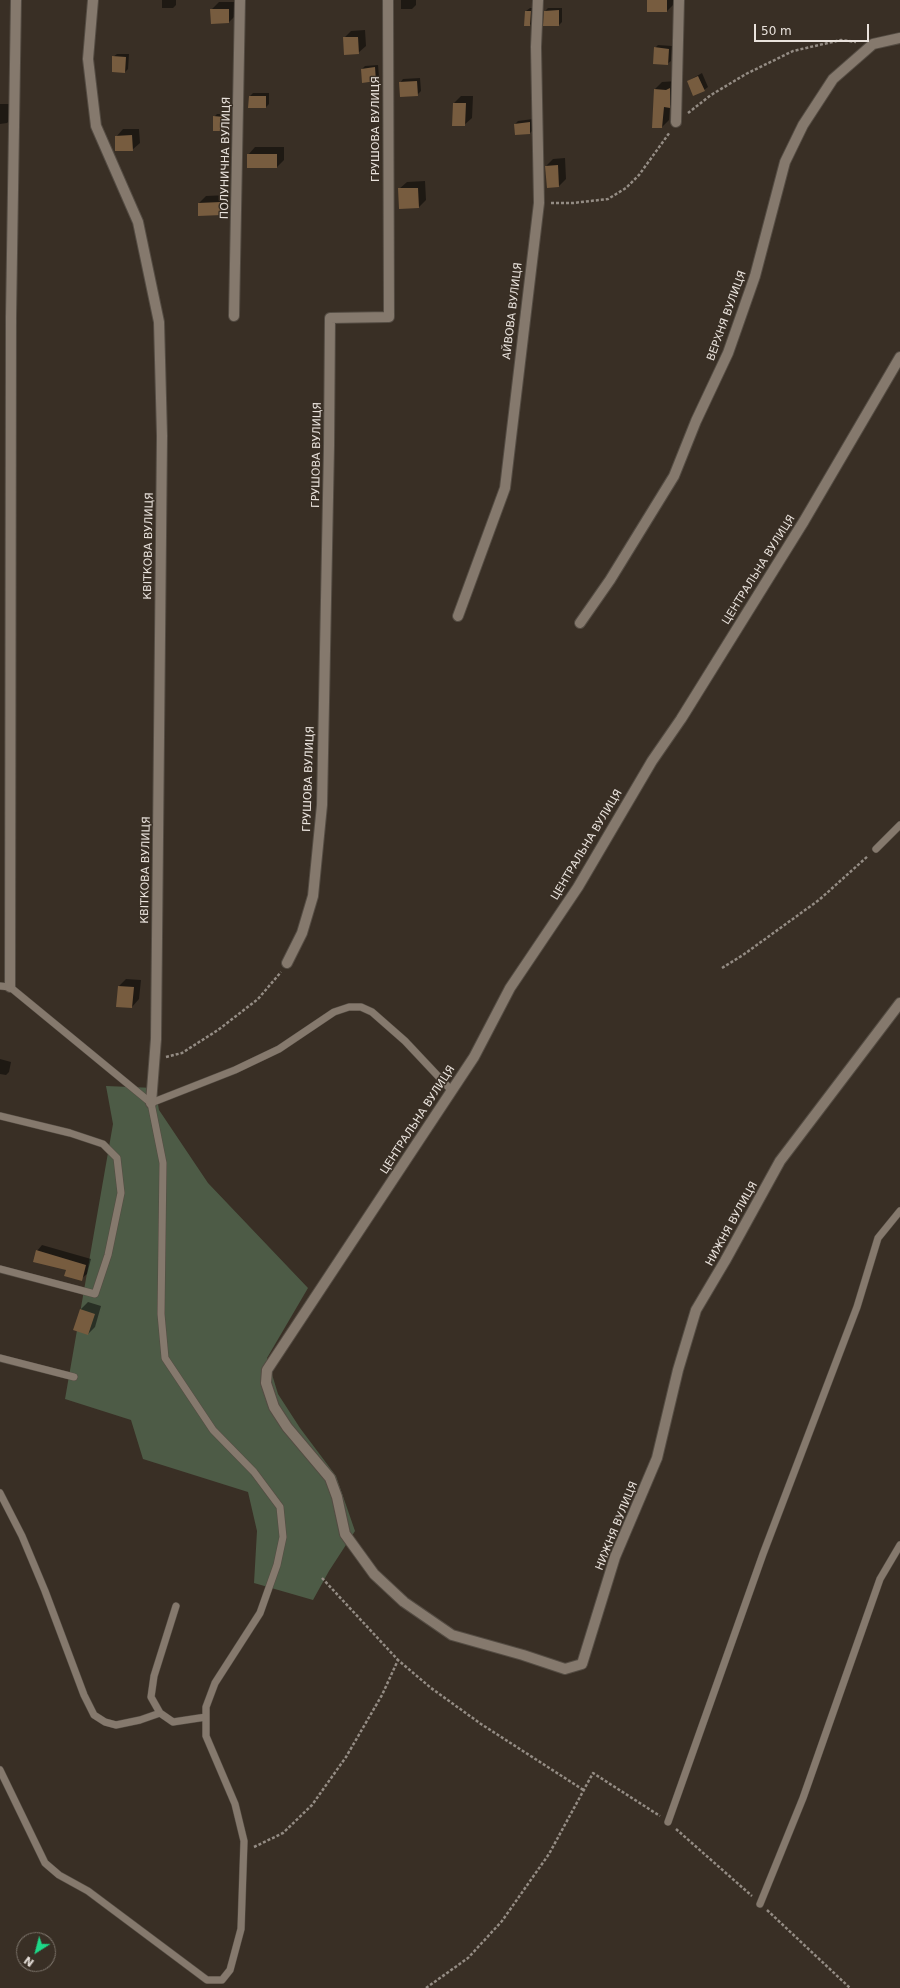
<!DOCTYPE html>
<html>
<head>
<meta charset="utf-8">
<style>
  body { margin:0 }
  #map { position:relative; width:900px; height:1988px; overflow:hidden; background:#392f25; font-family:"DejaVu Sans",sans-serif }
  canvas { display:block }
  .north { position:absolute; left:16px; top:1932px; width:40px; height:40px; box-sizing:border-box; background:#392f25; border:1px solid #7f776e; border-radius:50%; rotate:216deg; font-size:11px; font-weight:700; line-height:16px; text-align:center; color:#e9e2dc }
  .north::after { content:''; display:block; margin:auto; width:14px; height:18px; background:#1dd888; clip-path:polygon(50% 0,100% 100%,50% 72%,0 100%) }
  .scale { position:absolute; left:754px; top:24px; width:115px; height:18px; box-sizing:border-box; border:2px solid #e9e2dc; border-top:0; padding-left:5px; font-size:12px; line-height:14px; white-space:nowrap; color:#e9e2dc; -webkit-text-stroke:3px #392f25; paint-order:stroke }
</style>
</head>
<body>
<div id="map">
<canvas width="900" height="1988"></canvas>
<div class="north">N</div>
<div class="scale">50 m</div>
</div>
<script>
const ctx = document.querySelector('canvas').getContext('2d');
ctx.lineJoin = 'round';
function fill(path, color) { ctx.fillStyle = color; ctx.fill(path, 'evenodd'); }
const toPath = rows => new Path2D(rows.map(r => 'M' + r).join(''));
function strokePath(path, color, width, dash) { ctx.strokeStyle = color; ctx.lineWidth = width; ctx.lineCap = dash ? 'butt' : 'round'; ctx.setLineDash(dash || []); ctx.stroke(path); }
function drawText(font, color, halo, rows, align = 'center') {
  ctx.font = font + ' "DejaVu Sans",sans-serif'; ctx.lineWidth = 3; ctx.setLineDash([]); ctx.textBaseline = 'middle'; ctx.strokeStyle = halo; ctx.fillStyle = color; for (const [text, x, y, turn = 0] of rows) {
    ctx.save(); ctx.translate(x, y); ctx.rotate((+turn || 0) * Math.PI / 180); ctx.textAlign = isNaN(turn) ? turn : align; if (halo) ctx.strokeText(text, 0, 0); ctx.fillText(text, 0, 0); ctx.restore();
  }
}
const green = toPath([
  [106,1086,155,1088,159,1110,208,1183,308,1288,267,1358,278,1394,300,1428,336,1476,355,1531,329,1571,313,1600,254,1583,257,1531,248,1492,143,1459,131,1420,65,1399,113,1124]
]);
const shadow = toPath([
  [162,0,176,0,176,5,173,8,162,8],
  [401,0,416,0,416,5,412,9,401,9],
  [648,0,674,0,674,4,667,11,648,11],
  [219,2,236,2,236,15,229,22,212,23,212,9],
  [530,8,534,8,533,22,530,25,526,11],
  [548,8,562,8,562,22,559,25,545,11],
  [365,30,366,46,358,53,344,38,351,31],
  [658,45,672,46,671,61,667,64,655,48],
  [117,54,129,54,128,69,125,72,113,57],
  [378,65,379,77,376,80,362,69,365,66],
  [702,73,708,87,704,90,688,81],
  [420,78,421,91,417,95,400,83,403,79],
  [677,81,677,99,670,106,669,120,662,127,655,89,662,82],
  [253,93,269,93,269,104,266,107,250,96],
  [461,96,473,96,472,118,464,125,453,125,454,103],
  [0,104,11,104,10,120,7,123,0,124],
  [217,114,227,114,227,127,224,130,214,117],
  [533,119,533,130,530,133,515,124,518,121],
  [123,129,139,129,140,143,132,150,116,137],
  [255,147,284,147,284,160,277,167,248,155],
  [565,158,566,179,559,186,546,166,553,159],
  [425,181,426,200,419,207,399,189,407,182],
  [228,195,229,207,222,214,199,203,206,196],
  [126,979,141,980,139,999,132,1007,117,1006,119,986],
  [0,1059,11,1062,9,1072,6,1075,0,1074],
  [42,1245,91,1259,87,1274,81,1279,37,1251],
  [88,1302,101,1306,95,1327,88,1334,75,1329,81,1309]
]);
const building = toPath([
  [647,0,667,0,667,12,647,12],
  [210,9,229,9,229,23,211,24],
  [559,10,559,26,543,26,544,11],
  [525,11,531,11,530,26,524,26],
  [343,37,358,37,359,54,344,55],
  [654,47,669,49,668,65,653,64],
  [112,56,126,57,125,73,112,72],
  [375,67,376,81,362,83,361,69],
  [698,76,705,91,693,96,687,81],
  [417,81,418,96,400,97,399,82],
  [670,88,670,108,664,107,662,128,652,128,654,89,666,90],
  [249,96,266,96,266,108,248,108],
  [453,103,466,103,465,126,452,126],
  [213,116,224,117,224,131,213,131],
  [530,122,530,134,515,135,514,124],
  [132,135,133,151,115,151,115,136],
  [247,154,277,154,277,168,247,168],
  [558,165,559,187,547,188,545,166],
  [398,188,418,188,419,208,399,209],
  [221,202,222,215,198,216,198,203],
  [118,986,134,987,132,1008,116,1007],
  [36,1250,86,1265,82,1281,64,1276,66,1270,33,1262],
  [80,1309,95,1314,88,1335,73,1330]
]);
const path = toPath([
  [688,113,711,95,746,74,793,51,841,40,856,42],
  [551,203,573,203,608,199,626,188,639,175,670,132],
  [722,968,743,955,819,900,868,856],
  [166,1057,182,1053,218,1030,258,999,281,972],
  [322,1578,398,1660],
  [676,1829,752,1896],
  [254,1847,283,1833,312,1805,346,1757,382,1695,398,1660,431,1688,481,1724,585,1791],
  [767,1910,850,1988],
  [426,1988,468,1958,502,1921,549,1854,593,1773,660,1816]
]);
const service = toPath([
  [876,849,900,825],
  [0,986,10,987,151,1103,163,1163,161,1314,165,1358,213,1430,254,1472,280,1507,283,1537,277,1565,260,1613,215,1683,206,1707,206,1736,235,1804,244,1841,241,1929,230,1970,222,1980,207,1980,88,1891,59,1875,45,1863,0,1770],
  [151,1103,235,1070,279,1049,334,1012,349,1007,361,1007,372,1012,405,1041,452,1091],
  [0,1116,70,1133,103,1144,117,1158,121,1193,108,1255,95,1294,0,1269],
  [0,1358,74,1377],
  [0,1493,22,1536,45,1591,84,1695,94,1715,105,1722,116,1725,140,1720,160,1713],
  [176,1606,154,1676,151,1697,160,1713,173,1722,206,1717],
  [668,1822,763,1554,857,1307,878,1238,900,1211],
  [760,1904,803,1798,880,1579,900,1545]
]);
const minor = toPath([
  [93,0,88,59,96,126,138,222,159,322,162,436,156,1039,151,1103],
  [676,122,679,0],
  [234,316,240,0],
  [900,357,804,521,681,719,652,761,578,887,510,988,474,1057,267,1370,266,1383,274,1407,287,1427,330,1478,337,1497,345,1534,374,1574,404,1602,452,1635,523,1655,565,1669,582,1664,615,1557,657,1458,678,1370,696,1310,725,1261,780,1161,900,1003],
  [458,616,505,488,539,203,536,47,538,0],
  [580,623,610,580,674,476,696,421,728,353,755,276,785,162,803,125,833,79,873,44,900,38],
  [287,963,302,933,313,896,322,805,329,446,330,318,389,317,388,0],
  [10,987,11,317,16,0]
]);
const streetNames = [
  ["ГРУШОВА ВУЛИЦЯ",376,129,-90],
  ["ПОЛУНИЧНА ВУЛИЦЯ",226,158,-89],
  ["АЙВОВА ВУЛИЦЯ",513,311,-83],
  ["ВЕРХНЯ ВУЛИЦЯ",727,316,-70],
  ["ГРУШОВА ВУЛИЦЯ",317,455,-89],
  ["КВІТКОВА ВУЛИЦЯ",149,546,-89],
  ["ЦЕНТРАЛЬНА ВУЛИЦЯ",759,570,-58],
  ["ГРУШОВА ВУЛИЦЯ",309,779,-88],
  ["ЦЕНТРАЛЬНА ВУЛИЦЯ",587,845,-59],
  ["КВІТКОВА ВУЛИЦЯ",146,870,-89],
  ["ЦЕНТРАЛЬНА ВУЛИЦЯ",418,1120,-57],
  ["НИЖНЯ ВУЛИЦЯ",732,1224,-61],
  ["НИЖНЯ ВУЛИЦЯ",617,1526,-68]
];
fill(green, '#4d5b46');
fill(shadow, '#0007');
fill(building, '#775c3f');
strokePath(service, '#544c43', 8);
strokePath(minor, '#544c43', 12);
strokePath(path, '#948c84', 2.5, [3, 2]);
strokePath(service, '#85796d', 7);
strokePath(minor, '#85796d', 10);
drawText('11px', '#e9e2dc', '#392f25', streetNames);
</script>
</body>
</html>
